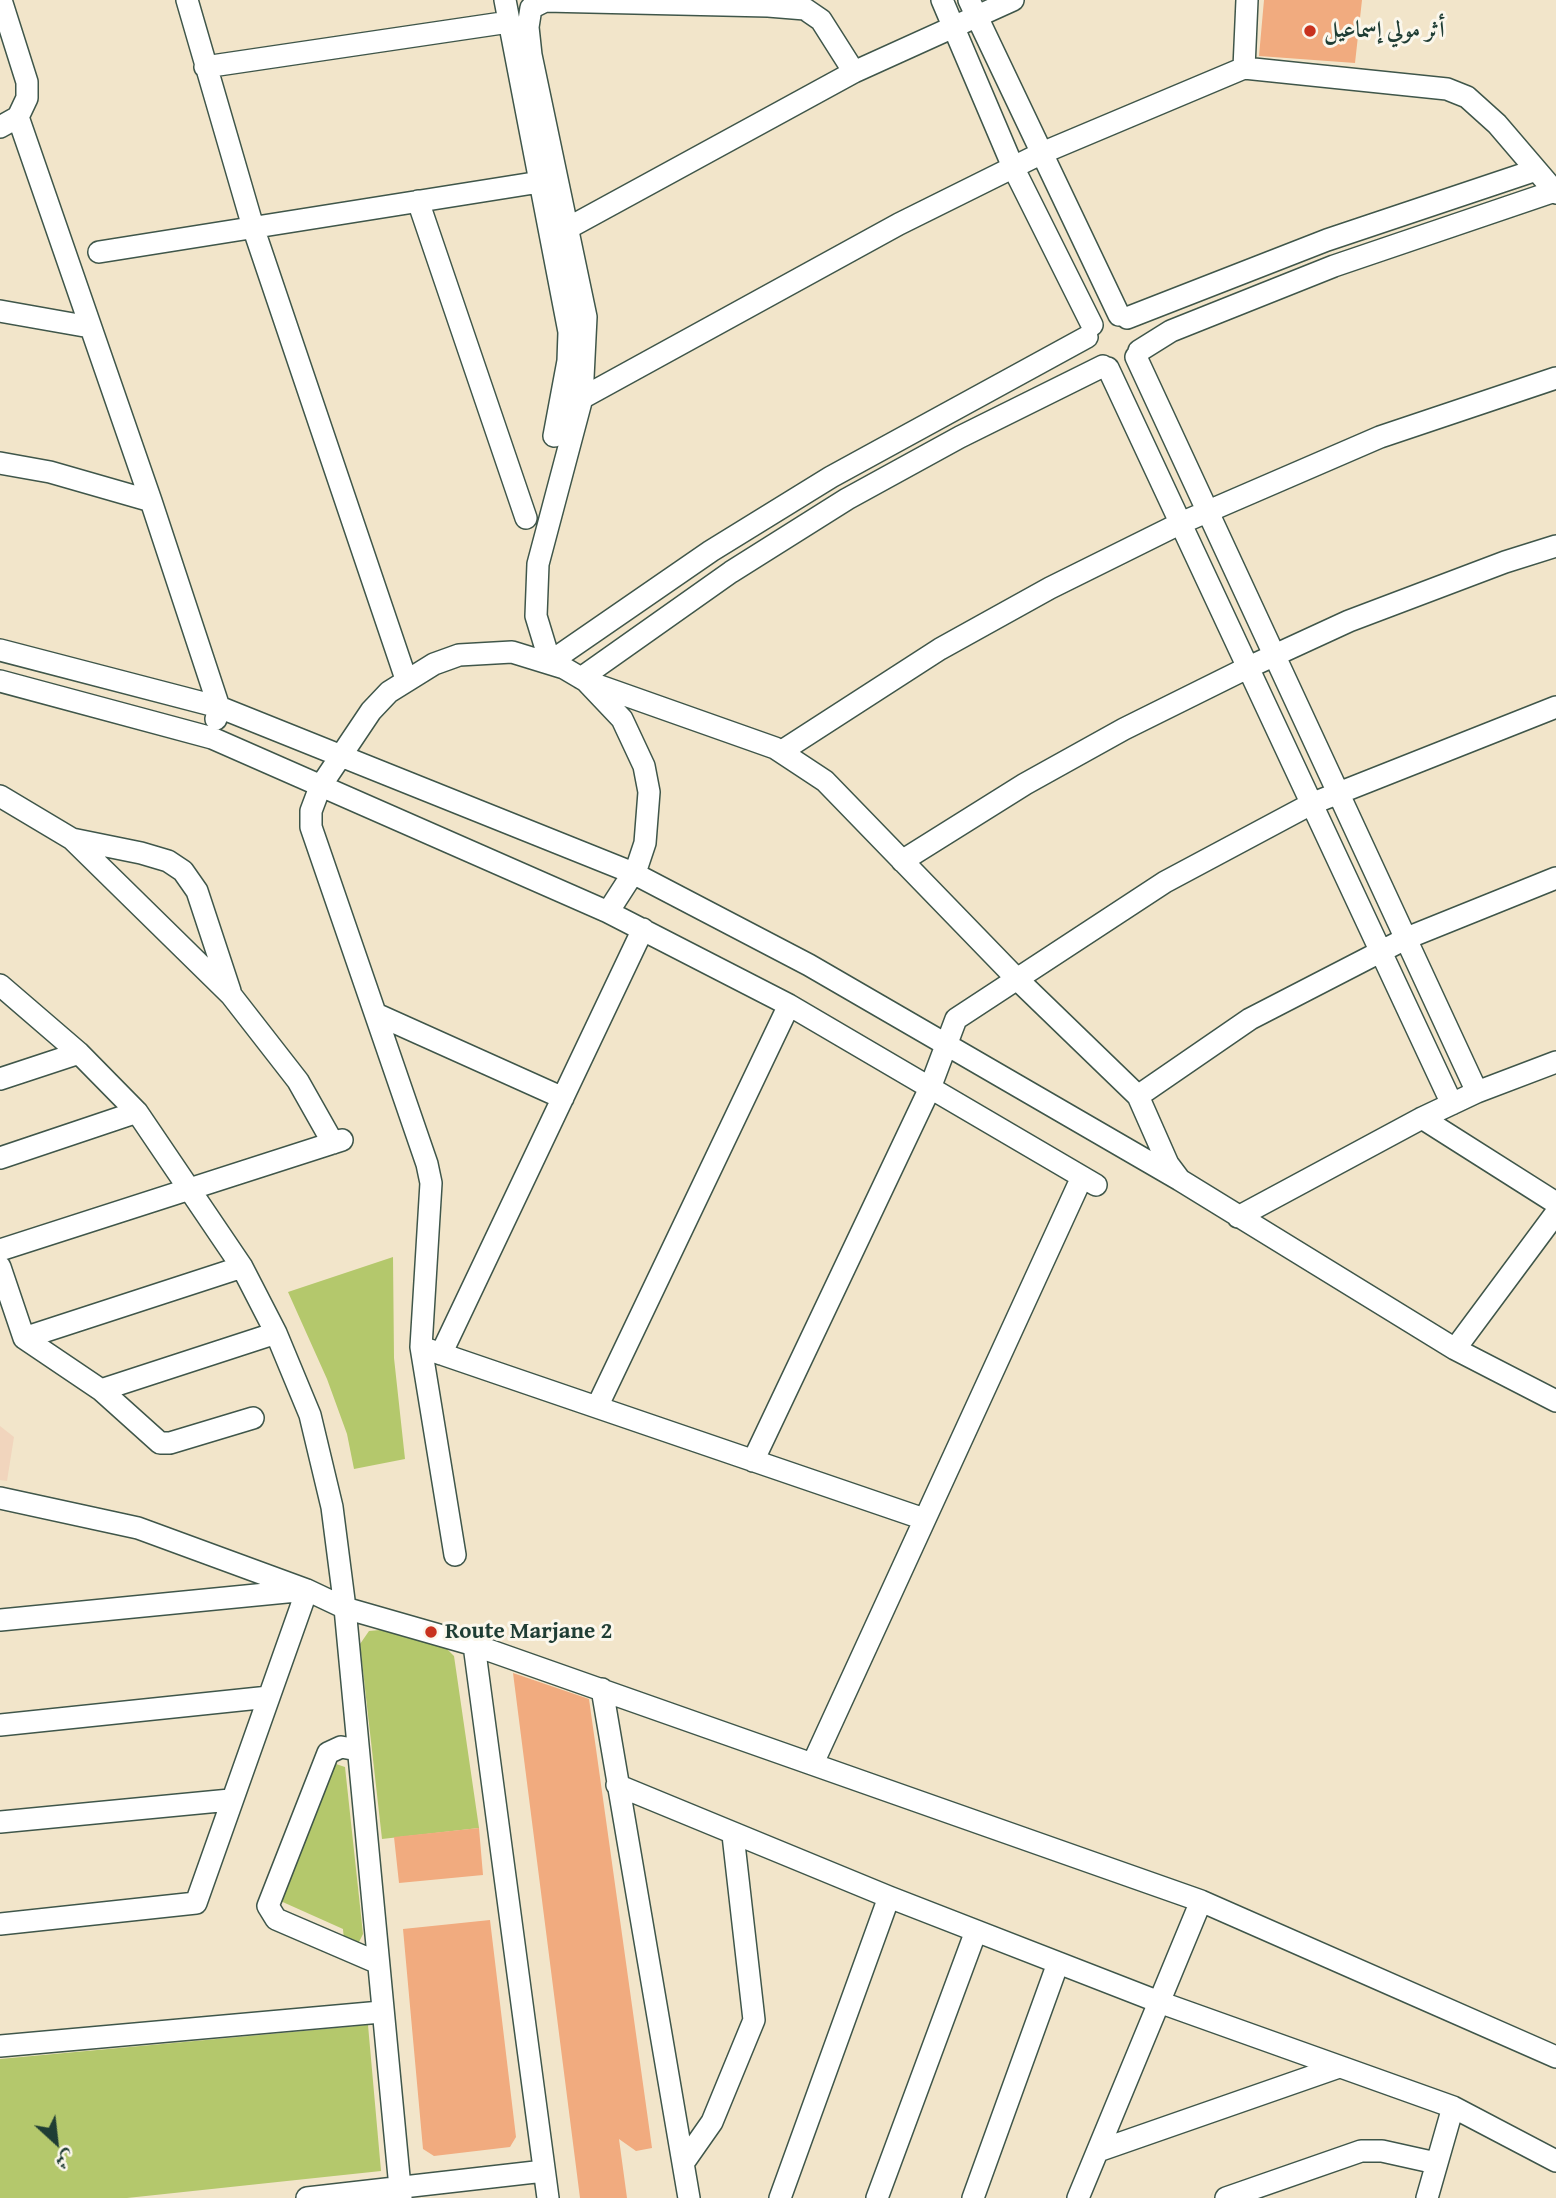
<!DOCTYPE html>
<html>
<head>
<meta charset="utf-8">
<style>
  body { margin:0 }
  #map { position:relative; width:1556px; height:2198px; overflow:hidden; background:#f2e5ca; font-family:"Gentium Book Plus",Amiri,serif }
  canvas { display:block }
  .north { position:absolute; left:21px; top:2107px; width:70px; height:70px; -webkit-text-stroke:5px #fbf7ec; paint-order:stroke; rotate:153deg; font-size:19px; font-weight:700; line-height:28px; text-align:center; color:#1f3d34 }
  .north::after { content:''; display:block; margin:auto; width:24px; height:32px; background:#1f3d34; clip-path:polygon(50% 0,100% 100%,50% 72%,0 100%) }
</style>
</head>
<body>
<div id="map">
<canvas width="1556" height="2198"></canvas>
<div class="north">ش</div>
</div>
<script>
const ctx = document.querySelector('canvas').getContext('2d');
ctx.lineJoin = 'round';
function fill(path, color) { ctx.fillStyle = color; ctx.fill(path, 'evenodd'); }
const toPath = rows => new Path2D(rows.map(r => 'M' + r).join(''));
function strokePath(path, color, width, dash) { ctx.strokeStyle = color; ctx.lineWidth = width; ctx.lineCap = dash ? 'butt' : 'round'; ctx.setLineDash(dash || []); ctx.stroke(path); }
function drawText(font, color, halo, rows, align = 'center') {
  ctx.font = font + ' "Gentium Book Plus",Amiri,serif'; ctx.lineWidth = 6; ctx.setLineDash([]); ctx.textBaseline = 'middle'; ctx.strokeStyle = halo; ctx.fillStyle = color; for (const [text, x, y, turn = 0] of rows) {
    ctx.save(); ctx.translate(x, y); ctx.rotate((+turn || 0) * Math.PI / 180); ctx.textAlign = isNaN(turn) ? turn : align; if (halo) ctx.strokeText(text, 0, 0); ctx.fillText(text, 0, 0); ctx.restore();
  }
}
const built = toPath([
  [0,1426,14,1437,7,1481,0,1480]
]);
const green = toPath([
  [393,1257,394,1358,405,1459,354,1469,347,1434,327,1379,288,1292],
  [380,1630,444,1646,454,1656,479,1828,382,1839,360,1644,369,1631],
  [330,1762,345,1767,363,1934,358,1944,344,1941,343,1929,276,1899],
  [368,2025,381,2171,127,2198,0,2198,0,2059]
]);
const building = toPath([
  [1264,0,1362,0,1355,63,1259,56],
  [513,1673,589,1699,652,2148,636,2151,619,2139,627,2198,580,2198],
  [479,1828,483,1875,399,1883,394,1837],
  [490,1920,516,2137,510,2147,434,2156,423,2149,403,1929]
]);
const minor = toPath([
  [187,0,253,227,406,679],
  [505,0,569,332,568,361,554,436],
  [942,0,1013,167,1092,325],
  [969,0,1119,315],
  [205,67,509,22],
  [1244,68,1247,0],
  [18,117,151,501,219,707,216,719],
  [0,127,18,117,27,98,27,82,1,0],
  [418,201,526,518],
  [570,227,854,72,1013,0],
  [99,252,540,182],
  [0,311,90,327],
  [1127,318,1327,240,1536,170],
  [1139,351,1171,331,1334,266,1555,191],
  [1136,357,1477,1092],
  [1108,368,1452,1104],
  [582,398,899,224,1042,153,1244,68,1447,89,1467,97,1497,124,1556,193],
  [0,463,50,472,151,501],
  [0,650,219,707,633,873,809,965,1180,1180],
  [550,662,536,616,538,564,582,398,586,317,531,55,528,27,531,8,545,1,768,6,805,9,821,20,854,72],
  [550,662,711,551,831,477,1087,337],
  [581,678,731,572,847,499,960,437,1103,366],
  [0,681,212,738,608,912,789,1005,1096,1185],
  [594,684,775,748,825,781,1017,979,1138,1096,1168,1164,1180,1180,1455,1349,1556,1401],
  [782,751,940,649,1050,588,1181,523,1380,437,1556,378],
  [0,796,72,839,231,995,298,1081,333,1143],
  [72,839,141,853,168,861,183,871,197,891,230,991],
  [902,861,1025,784,1124,729,1249,667,1349,621,1505,562,1556,546],
  [0,985,79,1053,137,1112,242,1267,276,1333,310,1415,332,1507,345,1608,401,2198],
  [376,1014,563,1098],
  [0,1079,79,1053],
  [1138,1096,1250,1019,1407,938,1556,878],
  [1422,1118,1556,1203],
  [0,1158,137,1112],
  [1238,1217,1422,1118,1477,1092,1556,1062],
  [0,1250,342,1140],
  [0,1267,24,1338,101,1390,160,1443,170,1443,253,1418],
  [24,1338,242,1267],
  [421,1347,924,1519],
  [1455,1349,1556,1213],
  [441,1354,643,929],
  [101,1390,276,1333],
  [597,1407,789,1005],
  [753,1461,930,1088,956,1019,1165,882,1311,804,1556,707],
  [0,1498,138,1528,307,1590,345,1608,474,1645,1201,1901,1556,2057],
  [455,1555,421,1347,431,1183,427,1164,311,827,311,811,320,787,371,711,389,692,434,664,459,655,512,652,564,668,586,681,622,719,644,766,649,792,645,843,637,867,608,912],
  [0,1620,307,1590,196,1903,0,1924],
  [474,1645,548,2198],
  [602,1689,689,2198],
  [0,1725,269,1697],
  [358,1750,341,1747,328,1753,268,1906,276,1919,376,1962],
  [813,1763,1082,1177],
  [617,1785,889,1897,1159,2002,1453,2107,1556,2161],
  [0,1822,230,1800],
  [0,2046,381,2012],
  [1098,2151,1339,2067],
  [684,2162,712,2122,754,2020,733,1835],
  [307,2198,544,2171],
  [780,2198,889,1897],
  [877,2198,976,1931],
  [973,2198,1058,1963],
  [1078,2198,1201,1901],
  [1226,2198,1361,2151,1382,2151,1436,2163],
  [1427,2198,1453,2107]
]);
const markers = [
  [1310,31,7,"#c8321e"],
  [431,1632,7,"#c8321e"]
];
const poiNames = [
  ["أثر مولي إسماعيل",1324,31],
  ["Route Marjane 2",445,1632]
];
fill(built, '#f1d5bd');
fill(green, '#b4c86c');
fill(building, '#f1ab7f');
strokePath(minor, '#3f564a', 24);
strokePath(minor, '#fff', 21);
for (const [x, y, r, color] of markers) { const dot = new Path2D(); dot.arc(x, y, r, 0, 2 * Math.PI); ctx.fillStyle = color; ctx.fill(dot); strokePath(dot, '#fbf7ec', 2.5); }
drawText('bold 23px', '#1f3d34', '#fbf7ec', poiNames, 'left');
</script>
</body>
</html>
